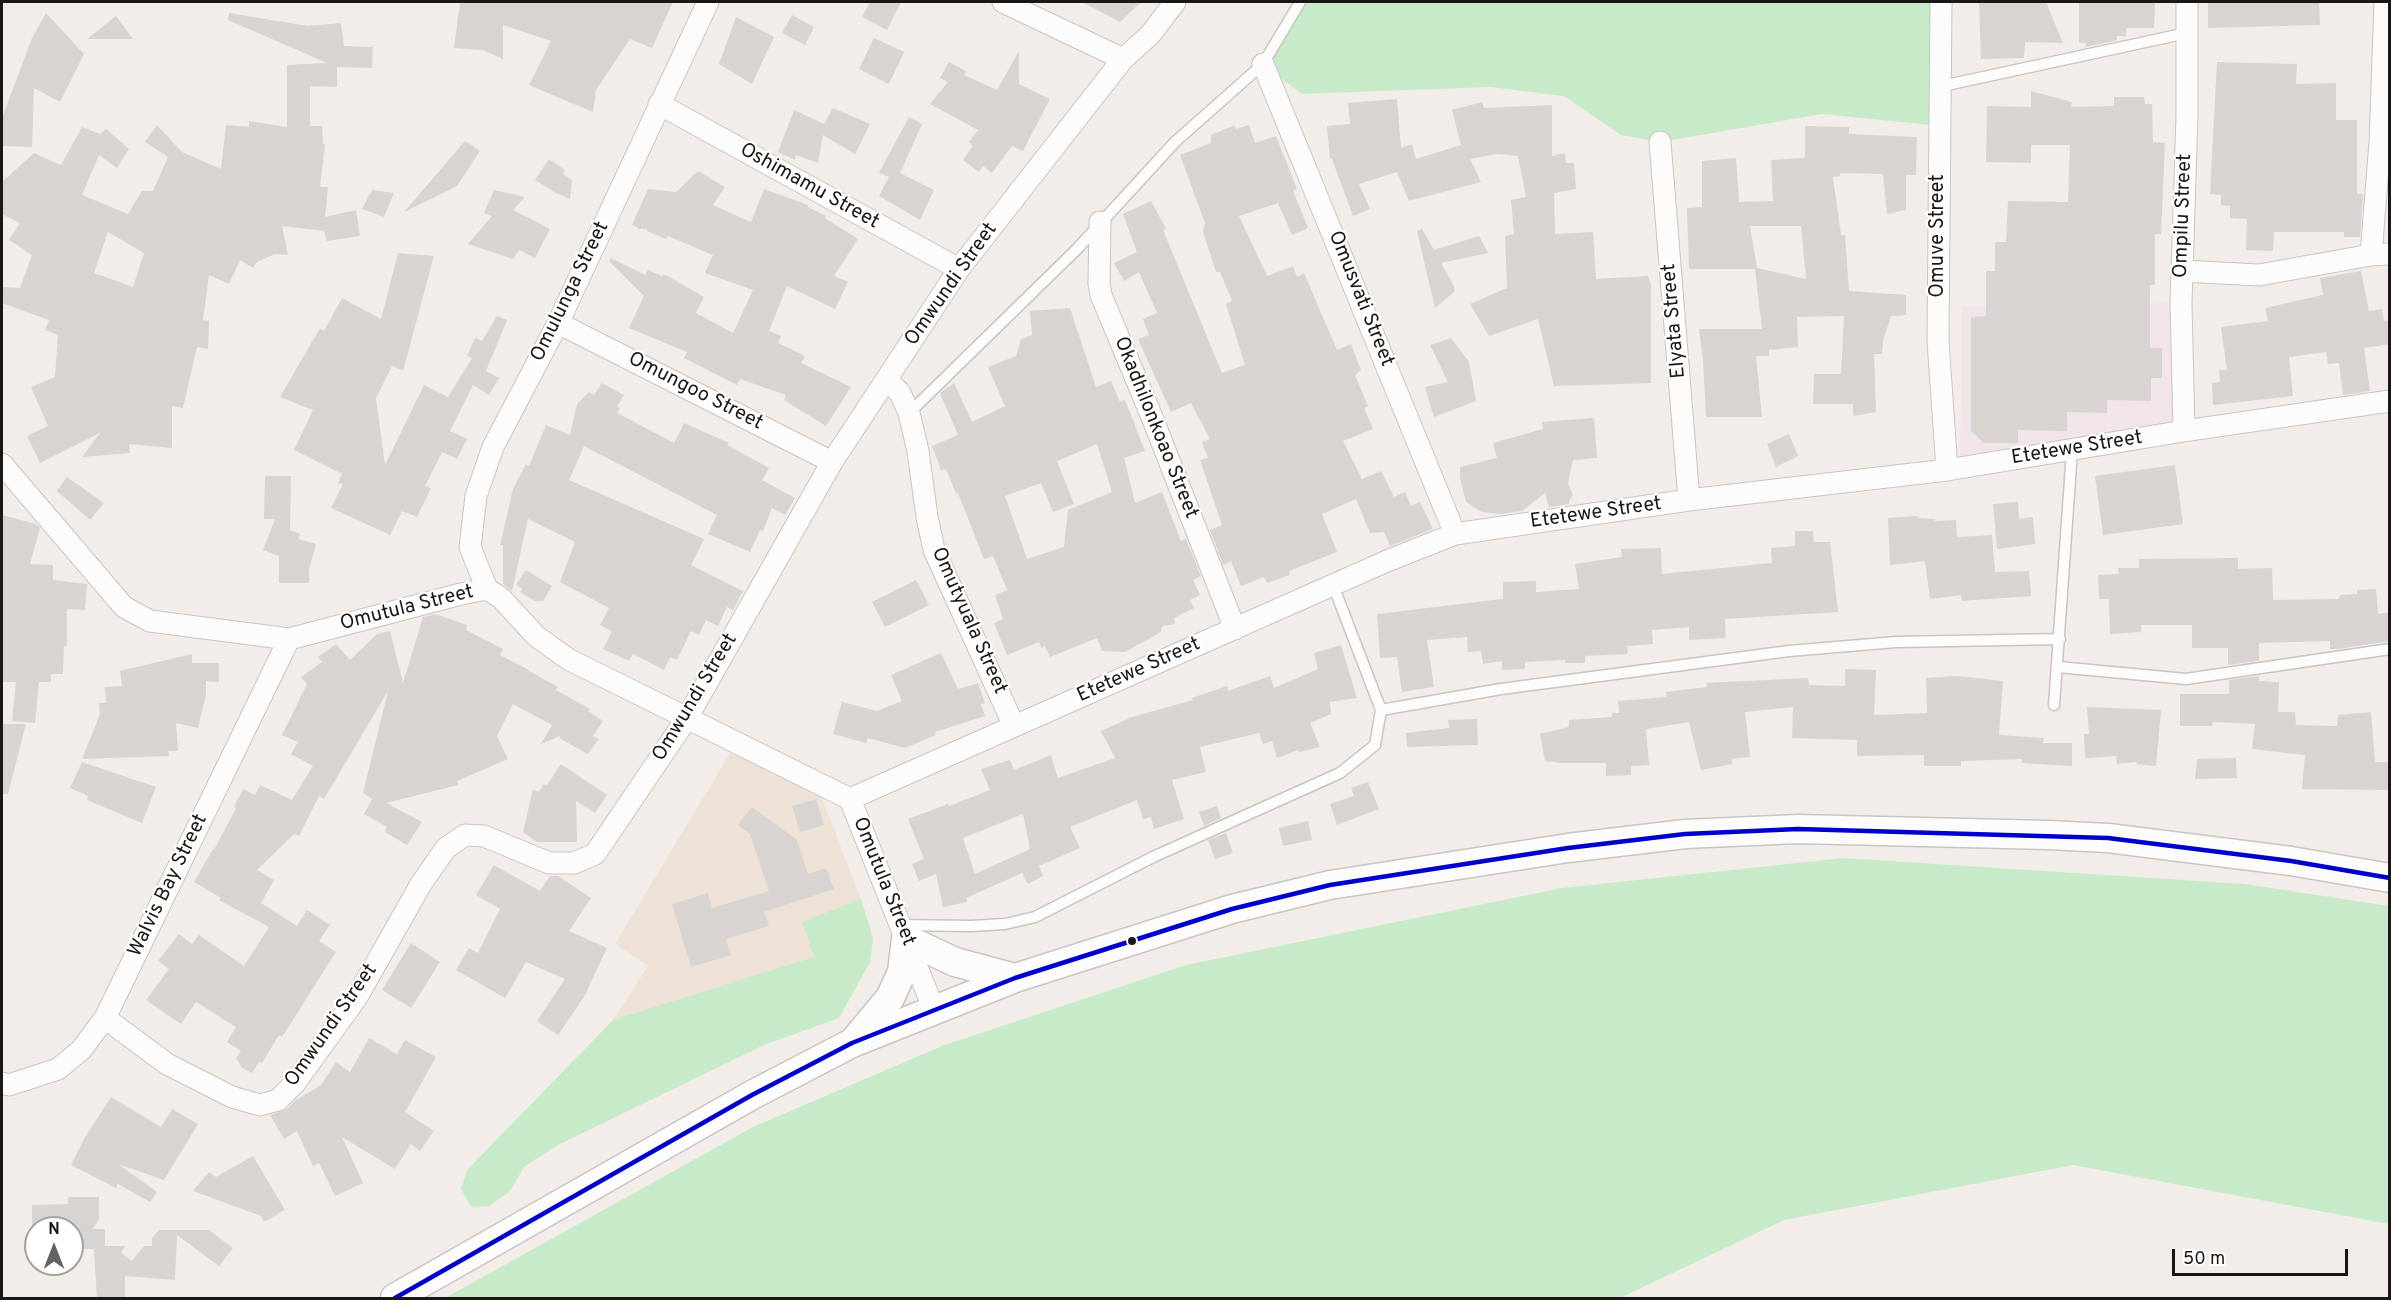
<!DOCTYPE html>
<html>
<head>
<meta charset="utf-8">
<style>
  body { margin:0 }
  #map { position:relative; width:2391px; height:1300px; overflow:hidden; background:#f2ede8; font-family:Overpass,sans-serif }
  canvas { display:block }
  .frame { position:absolute; inset:0; border:3px solid #1a1715; pointer-events:none }
  .north { position:absolute; left:24px; top:1216px; width:60px; height:60px; box-sizing:border-box; background:#fff; border:2px solid #a3a2a1; border-radius:50%; rotate:0deg; font-size:16px; font-weight:700; line-height:24px; text-align:center; color:#1a1715 }
  .north::after { content:''; display:block; margin:auto; width:21px; height:27px; background:#66625f; clip-path:polygon(50% 0,100% 100%,50% 72%,0 100%) }
  .scale { position:absolute; left:2172px; top:1249px; width:176px; height:27px; box-sizing:border-box; border:3px solid #1a1715; border-top:0; padding-left:8px; font-size:18px; line-height:21px; white-space:nowrap; color:#1a1715; -webkit-text-stroke:4px #fff; paint-order:stroke }
</style>
</head>
<body>
<div id="map">
<canvas width="2391" height="1300"></canvas>
<div class="frame"></div>
<div class="north">N</div>
<div class="scale">50 m</div>
</div>
<script>
const ctx = document.querySelector('canvas').getContext('2d');
ctx.lineJoin = 'round';
function fill(path, color) { ctx.fillStyle = color; ctx.fill(path, 'evenodd'); }
const toPath = rows => new Path2D(rows.map(r => 'M' + r).join(''));
function strokePath(path, color, width, dash) { ctx.strokeStyle = color; ctx.lineWidth = width; ctx.lineCap = dash ? 'butt' : 'round'; ctx.setLineDash(dash || []); ctx.stroke(path); }
function drawText(font, color, halo, rows, align = 'center') {
  ctx.font = font + ' Overpass,sans-serif'; ctx.lineWidth = 4.5; ctx.setLineDash([]); ctx.textBaseline = 'middle'; ctx.strokeStyle = halo; ctx.fillStyle = color; for (const [text, x, y, turn = 0] of rows) {
    ctx.save(); ctx.translate(x, y); ctx.rotate((+turn || 0) * Math.PI / 180); ctx.textAlign = isNaN(turn) ? turn : align; if (halo) ctx.strokeText(text, 0, 0); ctx.fillText(text, 0, 0); ctx.restore();
  }
}
const commercial = toPath([
  [2181,303,2183,421,1960,462,1962,307]
]);
const medical = toPath([
  [732,750,820,793,861,899,873,938,870,962,839,1018,613,1020,648,966,615,944]
]);
const green = toPath([
  [1300,2,1941,2,1940,126,1822,114,1660,142,1621,135,1564,96,1490,87,1302,94,1263,64],
  [1844,858,2245,884,2389,906,2389,1224,2073,1165,1784,1220,1620,1298,445,1298,753,1127,942,1046,1186,965,1562,888],
  [861,899,873,938,870,962,839,1018,764,1045,558,1145,525,1166,509,1192,489,1206,471,1207,461,1189,467,1170,613,1020,814,957,802,922]
]);
const building = toPath([
  [460,2,673,2,652,48,630,39,596,90,593,112,529,85,551,41,503,25,503,59,483,50,454,48],
  [870,2,901,2,887,30,862,17],
  [1082,2,1141,2,1120,22],
  [1979,2,2046,2,2063,43,2025,42,2024,58,1981,59],
  [2079,2,2155,2,2154,28,2126,28,2126,36,2117,36,2117,40,2086,47,2086,43,2079,43],
  [2208,2,2319,2,2320,25,2208,28],
  [46,13,84,54,60,102,34,88,32,147,2,146,2,118,32,38],
  [229,13,308,26,341,23,344,46,373,47,372,68,337,67,337,87,310,86,310,126,322,126,323,144,325,144,320,187,328,187,325,217,356,210,360,236,327,241,324,231,282,226,288,255,275,254,257,262,253,268,240,260,229,284,209,275,203,320,209,321,208,349,197,347,183,408,172,406,172,448,129,444,130,453,82,457,100,433,40,463,27,436,48,426,31,387,55,377,58,335,45,330,49,320,2,303,2,287,20,288,32,255,9,240,20,223,2,214,2,182,34,153,61,165,82,127,100,134,106,129,129,149,117,168,99,155,82,195,128,214,142,191,153,191,168,157,145,142,157,125,182,152,221,169,226,125,249,127,249,121,287,127,287,65,327,63,228,20],
  [108,232,144,253,133,287,94,273],
  [792,15,814,27,805,45,782,33],
  [116,16,133,39,87,39],
  [736,17,774,37,752,84,719,64],
  [874,38,904,52,889,84,859,69],
  [1019,51,1019,84,1050,99,1023,151,1012,146,992,173,983,166,979,172,963,160,973,146,969,142,978,130,930,104,948,82,940,78,949,62,966,71,964,75,997,90],
  [2217,62,2297,64,2296,84,2336,83,2336,120,2357,120,2357,194,2363,194,2360,237,2344,237,2344,232,2274,232,2273,251,2246,250,2247,219,2230,218,2230,206,2221,205,2221,195,2210,194],
  [2031,91,2072,102,2071,107,2114,106,2114,97,2144,97,2145,104,2152,104,2153,142,2165,143,2161,234,2155,234,2155,285,2150,285,2150,348,2162,348,2162,378,2151,378,2151,401,2107,400,2107,413,2067,412,2067,431,2018,430,2018,443,1984,443,1971,431,1971,317,1986,316,1986,271,1995,271,1995,242,2006,242,2008,201,2068,202,2070,145,2031,145,2031,163,1986,162,1987,106,2031,107],
  [1397,99,1401,148,1412,144,1416,159,1461,145,1452,110,1482,102,1484,108,1552,105,1552,156,1565,153,1566,163,1574,163,1576,189,1554,193,1555,234,1593,232,1596,279,1648,276,1651,285,1651,383,1554,386,1538,319,1489,336,1470,304,1507,288,1505,236,1514,234,1511,200,1526,197,1518,156,1498,154,1470,159,1481,182,1409,201,1397,172,1359,184,1370,209,1353,216,1332,159,1330,159,1327,126,1350,124,1348,103],
  [833,108,870,124,855,154,823,135,818,163,796,155,795,160,778,152,794,110,824,124],
  [909,117,922,124,900,173,934,190,920,220,879,196,889,177,879,173],
  [1235,125,1236,129,1249,125,1255,143,1276,136,1297,189,1293,191,1308,228,1292,235,1278,203,1239,216,1267,276,1293,266,1297,277,1304,273,1337,350,1351,344,1361,370,1355,375,1368,406,1364,408,1373,429,1343,441,1362,479,1381,471,1394,497,1405,492,1411,506,1420,502,1433,529,1390,546,1384,532,1370,533,1356,499,1322,514,1337,552,1289,571,1290,575,1267,583,1264,577,1241,586,1231,561,1223,565,1210,530,1222,525,1200,460,1208,458,1202,442,1210,439,1191,403,1171,412,1138,339,1149,335,1143,319,1157,313,1139,272,1124,281,1114,263,1137,252,1123,214,1151,201,1166,229,1163,230,1222,373,1245,365,1226,304,1232,301,1220,272,1216,272,1203,232,1205,223,1180,155,1211,143,1211,135],
  [1805,126,1849,127,1849,134,1917,137,1916,175,1906,175,1906,210,1887,214,1883,174,1840,173,1840,176,1833,177,1841,235,1845,235,1849,291,1906,295,1906,315,1891,316,1883,341,1882,354,1874,354,1876,412,1853,416,1853,404,1813,404,1814,374,1841,374,1844,316,1797,317,1798,347,1769,350,1769,356,1756,356,1762,417,1706,417,1703,360,1699,329,1762,329,1755,269,1689,269,1687,208,1702,207,1702,161,1736,158,1739,202,1773,201,1771,160,1805,158],
  [1750,226,1801,226,1806,279,1757,268],
  [465,141,480,151,457,186,404,212],
  [549,159,565,170,563,174,572,180,570,199,556,193,535,180],
  [698,171,725,187,713,205,751,222,764,189,808,205,808,207,826,216,825,218,858,239,834,276,848,282,835,309,787,286,769,331,781,336,778,343,805,356,801,363,851,387,826,426,784,400,786,395,740,379,737,385,684,358,687,352,629,328,644,296,609,261,611,258,645,275,648,270,662,276,664,274,704,297,696,313,733,333,753,290,705,273,713,255,668,236,666,239,647,231,647,229,637,229,639,228,632,225,648,189,676,192],
  [372,190,394,193,384,217,362,209],
  [494,190,525,197,513,210,550,229,535,258,519,250,513,259,468,244,492,216,484,213],
  [1422,229,1434,250,1479,236,1488,253,1441,263,1454,286,1454,292,1435,308,1417,231],
  [398,253,434,256,403,371,392,366,376,398,385,465,424,385,448,397,472,358,467,356,475,338,482,341,497,316,507,320,486,371,499,378,489,395,473,385,450,431,467,439,457,459,442,452,425,486,431,488,417,517,402,511,390,535,331,508,343,484,338,483,342,474,294,450,313,410,280,397,320,328,324,331,342,298,381,319],
  [2361,271,2369,311,2382,309,2384,321,2390,321,2390,344,2364,348,2370,391,2343,395,2339,363,2328,364,2326,352,2289,357,2293,396,2213,405,2212,383,2220,382,2219,370,2227,370,2221,327,2268,321,2265,308,2323,295,2320,278],
  [1070,308,1096,387,1111,381,1120,402,1125,400,1145,451,1124,458,1135,503,1162,492,1181,541,1186,539,1201,576,1193,580,1200,595,1190,600,1194,608,1174,618,1175,624,1162,626,1161,632,1125,652,1102,651,1097,638,1050,657,1045,646,1041,648,1039,642,1007,655,994,623,1003,619,995,595,1007,590,993,556,984,559,958,493,956,494,946,469,941,470,932,446,958,435,940,393,954,383,972,422,1005,406,988,367,1016,356,1021,339,1032,335,1030,311],
  [1097,444,1112,492,1068,510,1064,547,1027,559,1005,496,1041,483,1053,512,1074,504,1057,461],
  [1451,338,1469,362,1476,401,1434,417,1425,387,1448,382,1430,345],
  [602,383,624,395,617,407,620,408,617,413,674,443,684,423,729,443,727,445,769,468,762,480,795,498,785,515,772,508,763,531,760,530,750,552,708,534,717,515,584,446,569,480,704,539,691,565,743,591,733,610,727,607,718,626,706,620,699,635,691,631,677,660,670,657,664,670,633,654,629,661,603,649,612,631,600,625,609,608,560,582,575,542,528,519,512,591,503,584,503,545,500,545,513,489,526,464,529,466,546,425,570,435,577,404,589,392,594,395],
  [1594,418,1597,458,1573,460,1568,483,1573,495,1569,501,1569,504,1549,507,1545,493,1522,511,1499,514,1482,512,1466,502,1460,478,1460,467,1497,458,1493,443,1543,429,1542,422],
  [1789,434,1798,456,1776,467,1767,444],
  [2175,465,2183,524,2103,535,2095,476],
  [265,476,291,476,290,530,300,534,298,539,316,544,309,570,309,583,279,583,279,556,263,550,275,519,264,519],
  [67,477,104,503,90,520,57,491],
  [2018,502,2019,519,2033,517,2035,544,1997,549,1993,504],
  [2,515,36,524,40,528,30,564,53,565,53,580,87,584,85,610,67,609,67,646,64,646,63,674,51,674,51,682,39,682,35,723,12,721,16,682,2,682],
  [1918,516,1918,518,1935,519,1935,521,1956,520,1957,537,1992,535,1995,572,2029,571,2031,596,1962,601,1961,595,1930,599,1925,561,1890,565,1888,518],
  [1795,531,1813,531,1814,542,1830,542,1838,612,1725,619,1726,638,1689,640,1689,627,1652,630,1653,644,1627,646,1628,654,1585,656,1585,663,1565,663,1565,660,1525,662,1525,669,1502,670,1502,661,1483,664,1481,651,1468,652,1467,637,1427,640,1434,687,1402,692,1397,657,1380,658,1377,614,1503,599,1503,582,1536,581,1536,592,1579,589,1575,564,1622,557,1621,549,1661,548,1662,574,1772,563,1771,548,1795,546],
  [2238,558,2238,569,2272,568,2273,600,2339,599,2340,595,2357,594,2357,590,2376,589,2378,614,2390,612,2390,641,2338,649,2330,649,2330,641,2259,643,2259,661,2228,665,2228,648,2192,648,2192,625,2141,625,2141,632,2110,634,2109,599,2099,599,2098,575,2119,574,2118,568,2139,568,2139,559],
  [526,570,552,586,543,601,535,601,520,592,522,589,516,585],
  [916,580,929,605,885,627,872,602],
  [435,614,467,625,466,630,503,649,500,655,529,670,529,671,558,687,556,690,590,709,588,711,603,721,593,736,599,739,588,754,559,738,560,736,541,744,552,725,513,704,497,736,508,759,457,781,458,785,386,803,422,822,407,845,385,832,387,827,364,814,372,799,363,793,388,691,324,799,319,796,299,836,294,834,257,870,274,880,261,903,297,926,307,910,330,925,319,941,336,952,282,1037,279,1035,262,1063,259,1062,252,1073,242,1068,236,1058,241,1051,227,1042,236,1027,196,1002,181,1024,146,1000,169,969,158,961,179,934,192,944,199,935,244,966,269,927,219,900,221,898,194,882,213,849,214,850,236,808,234,807,243,789,255,795,260,785,292,800,313,766,291,754,298,742,282,735,307,684,301,677,322,662,318,657,336,644,350,660,377,634,390,631,403,683,423,617],
  [1341,645,1357,698,1330,702,1331,714,1310,723,1320,747,1299,752,1298,750,1277,758,1272,741,1263,744,1259,733,1200,747,1206,772,1172,780,1184,819,1154,829,1151,817,1143,819,1137,800,1070,827,1080,848,1039,866,1043,876,1028,884,1022,873,966,898,967,902,943,907,936,874,919,881,912,864,924,859,908,819,948,804,949,806,990,790,981,769,1010,760,1014,770,1051,755,1058,778,1115,758,1101,731,1132,717,1193,700,1192,698,1227,686,1228,691,1270,676,1274,688,1318,669,1314,653],
  [1023,814,1030,849,975,874,963,838],
  [941,653,958,689,978,683,985,703,981,704,985,716,935,732,936,735,905,748,868,738,866,743,833,734,842,702,877,711,902,701,891,675],
  [192,654,192,663,219,663,219,682,206,681,206,695,198,728,176,723,178,751,168,751,169,756,82,759,100,714,99,703,106,703,105,687,122,686,120,671],
  [1845,669,1876,670,1874,715,1927,713,1926,678,1956,676,2003,681,1999,735,2044,738,2043,743,2072,743,2072,766,2022,763,2022,759,1961,761,1961,766,1924,766,1924,755,1857,756,1857,740,1792,738,1793,707,1745,712,1750,757,1732,759,1732,764,1701,770,1689,722,1646,729,1649,765,1631,766,1631,775,1606,776,1606,763,1560,763,1545,761,1540,734,1569,727,1569,720,1612,717,1612,713,1619,713,1618,701,1667,697,1666,692,1707,687,1706,683,1808,678,1809,685,1845,686],
  [2259,676,2259,681,2279,682,2278,712,2295,712,2296,725,2337,726,2338,715,2371,712,2375,762,2390,762,2389,790,2302,789,2305,755,2252,749,2255,724,2213,722,2212,726,2180,726,2180,694,2229,694,2229,680],
  [2087,707,2161,710,2156,766,2137,764,2137,762,2117,764,2116,756,2085,758,2084,734,2089,734],
  [1477,719,1478,745,1407,747,1406,733,1449,728,1448,720],
  [2,724,26,724,8,794,2,794],
  [2236,758,2237,778,2195,779,2197,759],
  [82,762,156,787,142,823,87,800,88,796,70,788],
  [561,764,607,795,595,813,576,801,577,842,537,842,523,832,533,789,539,792,544,784,547,785],
  [1368,782,1379,809,1337,825,1330,804,1354,796,1351,788],
  [816,799,824,825,800,832,792,806],
  [1217,806,1221,818,1204,826,1199,812],
  [752,807,797,840,808,874,826,868,834,889,764,912,769,926,726,939,731,955,691,967,672,904,708,893,712,908,769,891,750,834,738,825],
  [1308,821,1312,840,1283,846,1279,828],
  [1226,833,1233,853,1215,859,1208,840],
  [494,865,540,891,550,876,558,876,591,898,569,931,607,948,584,997,558,1035,537,1021,565,979,526,962,505,998,456,970,469,948,478,953,500,909,476,895],
  [411,943,440,962,411,1008,382,990],
  [369,1038,397,1054,405,1040,436,1057,405,1112,434,1131,420,1151,411,1144,395,1169,342,1137,363,1183,335,1196,319,1163,313,1166,297,1131,284,1139,270,1115,287,1109,296,1100,321,1085,336,1062,350,1072],
  [111,1097,161,1127,172,1109,198,1124,164,1180,118,1164,157,1192,150,1202,118,1184,116,1188,71,1165,84,1139],
  [253,1156,285,1210,264,1222,261,1216,193,1191,209,1172,216,1177],
  [68,1197,99,1197,99,1219,93,1229,105,1229,105,1246,125,1246,121,1253,132,1261,144,1246,152,1246,152,1238,159,1230,209,1230,233,1248,219,1266,177,1235,175,1280,125,1276,125,1299,97,1299,94,1249,82,1249,72,1267,72,1228,32,1228,32,1205,68,1204]
]);
const lane = toPath([
  [1942,86,2187,33],
  [909,413,1077,249,1175,142,1263,64,1300,2],
  [2058,667,2186,679,2390,649],
  [2054,705,2072,451],
  [1381,710,1501,689,1789,651,1896,642,2060,639],
  [901,925,971,926,1005,924,1035,917,1153,857,1340,773,1375,745,1381,710,1333,585]
]);
const street = toPath([
  [1003,2,1123,59],
  [1941,2,1938,341,1947,470],
  [1263,64,1455,534],
  [659,104,959,269],
  [1660,142,1689,500],
  [1100,222,1099,284,1101,295,1154,422,1235,629],
  [2371,255,2390,254],
  [2182,271,2259,275,2371,255,2380,142,2385,2],
  [558,323,832,462],
  [887,380,900,393,909,413,918,451,927,517,934,550,1014,726],
  [2184,431,2181,303,2187,116,2187,2],
  [2,464,124,607,150,621,289,639,461,594,487,589,501,598,536,636,568,659,850,799,934,1010],
  [487,589,470,547,476,496,493,447,558,323,708,2],
  [850,799,1387,561,1455,534,1689,500,1947,470,2184,431,2390,401],
  [105,1018,167,1064,232,1097,260,1105,278,1100,295,1083,357,997,421,884,446,848,465,835,484,836,549,863,574,863,595,854,687,718,832,462,959,269,1123,59,1150,35,1175,2],
  [2,1083,9,1085,58,1069,81,1050,105,1018,289,639]
]);
const secondary = toPath([
  [855,1040,890,998,902,972,906,939,955,962,1015,978],
  [395,1298,752,1095,852,1043,1015,978,1232,909,1330,885,1568,848,1685,834,1798,829,2048,835,2108,838,2291,861,2390,878]
]);
const bus1 = toPath([
  [395,1298,752,1095,852,1043,1015,978,1232,909,1330,885,1568,848,1685,834,1798,829,2108,838,2291,861,2390,878]
]);
const markers = [
  [1132,941,5,"#1a1715"]
];
const streetNames = [
  ["Oshimamu Street",809,187,29],
  ["Ompilu Street",2184,216,-88],
  ["Omuve Street",1939,236,-90],
  ["Omwundi Street",952,285,-55],
  ["Omulunga Street",571,292,-64],
  ["Omusvati Street",1360,299,68],
  ["Elyata Street",1675,321,-95],
  ["Omungoo Street",695,392,27],
  ["Okadhilonkoao Street",1155,428,68],
  ["Etetewe Street",2077,449,-9],
  ["Etetewe Street",1596,514,-8],
  ["Omutula Street",407,609,-14],
  ["Omutyuala Street",968,621,66],
  ["Etetewe Street",1139,671,-24],
  ["Omwundi Street",696,698,-59],
  ["Omutula Street",883,882,68],
  ["Walvis Bay Street",169,886,-64],
  ["Omwundi Street",332,1026,-55]
];
fill(commercial, '#f1e5eb');
fill(medical, '#eee2d7');
fill(green, '#c7ebc8');
fill(building, '#d8d4d1');
strokePath(lane, '#c9c5c1', 13);
strokePath(street, '#c9c5c1', 23);
strokePath(secondary, '#c9c5c1', 31);
strokePath(lane, '#fdfcfc', 10);
strokePath(street, '#fdfcfc', 21);
strokePath(secondary, '#fdfcfc', 28);
strokePath(bus1, '#0000cd', 4.5);
for (const [x, y, r, color] of markers) { const dot = new Path2D(); dot.arc(x, y, r, 0, 2 * Math.PI); ctx.fillStyle = color; ctx.fill(dot); strokePath(dot, '#fff', 2); }
drawText('20px', '#1a1715', '#fff', streetNames);
</script>
</body>
</html>
